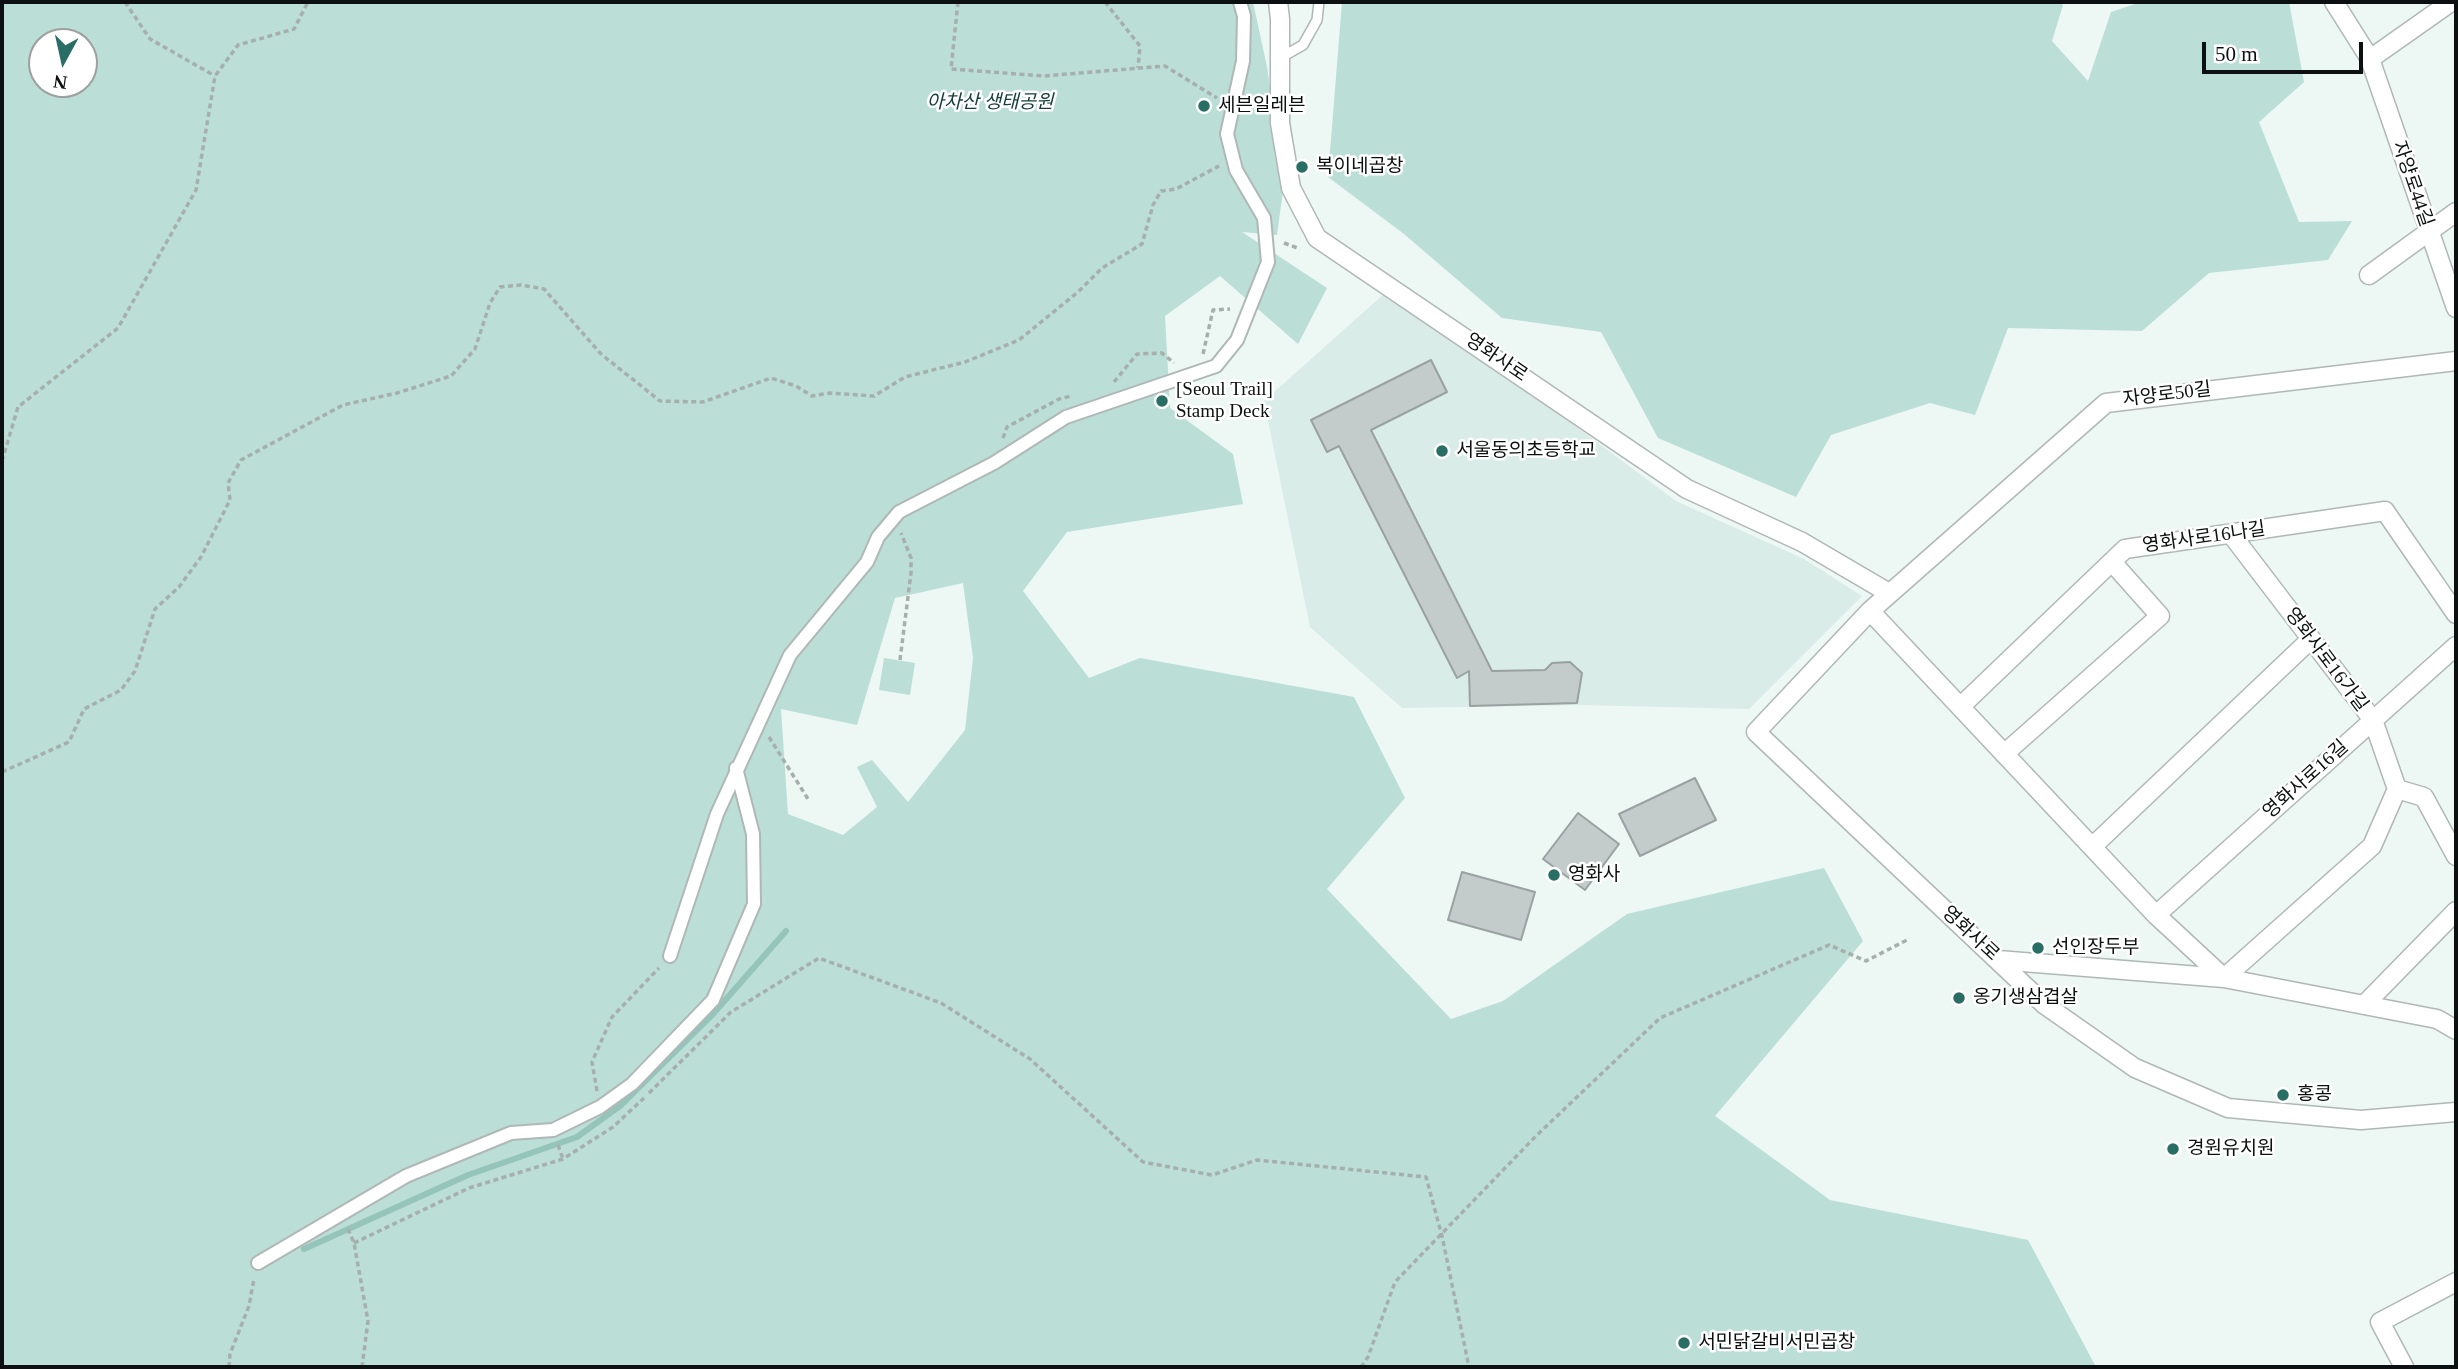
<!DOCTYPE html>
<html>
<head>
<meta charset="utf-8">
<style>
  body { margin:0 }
  #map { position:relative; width:2458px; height:1369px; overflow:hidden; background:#edf7f4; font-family:"Times New Roman",serif }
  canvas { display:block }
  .frame { position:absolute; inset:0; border:4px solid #0d1010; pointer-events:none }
  .north { position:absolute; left:28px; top:28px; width:70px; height:70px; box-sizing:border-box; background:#fff; border:2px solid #9e9f9f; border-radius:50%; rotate:188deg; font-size:19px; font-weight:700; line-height:28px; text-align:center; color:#0d1010 }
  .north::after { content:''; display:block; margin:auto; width:24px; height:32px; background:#286e64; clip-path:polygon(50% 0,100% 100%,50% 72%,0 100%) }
  .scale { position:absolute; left:2202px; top:42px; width:161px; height:32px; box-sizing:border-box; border:4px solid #0d1010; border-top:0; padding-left:9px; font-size:21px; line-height:24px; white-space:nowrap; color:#0d1010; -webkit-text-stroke:5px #fff; paint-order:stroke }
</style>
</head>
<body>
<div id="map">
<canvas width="2458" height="1369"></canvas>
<div class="frame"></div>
<div class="north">N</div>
<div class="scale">50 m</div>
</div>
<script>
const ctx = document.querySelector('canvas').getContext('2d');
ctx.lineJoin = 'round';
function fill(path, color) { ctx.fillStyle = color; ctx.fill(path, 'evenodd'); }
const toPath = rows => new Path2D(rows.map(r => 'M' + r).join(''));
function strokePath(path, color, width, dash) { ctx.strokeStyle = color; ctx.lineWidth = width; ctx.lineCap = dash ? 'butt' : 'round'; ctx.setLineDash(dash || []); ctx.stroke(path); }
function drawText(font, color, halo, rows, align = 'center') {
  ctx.font = font + ' "Times New Roman","Noto Sans KR",serif'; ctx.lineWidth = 5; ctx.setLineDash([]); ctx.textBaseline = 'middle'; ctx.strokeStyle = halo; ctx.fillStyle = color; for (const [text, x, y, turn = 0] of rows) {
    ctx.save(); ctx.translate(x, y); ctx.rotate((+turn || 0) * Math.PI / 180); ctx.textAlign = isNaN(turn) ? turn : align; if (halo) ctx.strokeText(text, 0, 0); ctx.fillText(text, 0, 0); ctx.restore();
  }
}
const built = toPath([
  [1385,293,1450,333,1676,501,1804,559,1862,596,1749,709,1582,705,1402,708,1310,627,1264,401]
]);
const green = toPath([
  [2,2,1253,2,1267,67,1284,183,1277,235,1242,232,1327,288,1298,344,1220,276,1165,316,1170,408,1233,454,1243,504,1067,532,1023,591,1089,678,1140,658,1354,697,1405,798,1327,889,1451,1019,1503,1001,1627,914,1824,868,1863,941,1715,1116,1830,1200,2028,1240,2096,1367,2,1367],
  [42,42,84,42,84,84,42,84],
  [963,583,973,658,965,730,908,802,872,760,857,767,877,807,843,835,788,814,781,709,857,725,895,598],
  [1342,2,2060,2,2063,5,2052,41,2088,81,2111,12,2141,2,2289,2,2304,82,2259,122,2299,222,2352,221,2328,260,2209,273,2142,331,2008,328,1975,415,1930,403,1831,435,1796,497,1658,438,1601,332,1502,318,1404,234,1328,177],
  [884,658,915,663,910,695,879,690]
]);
const stream = toPath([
  [304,1249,468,1175,577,1137,620,1106,713,1014,786,931]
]);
const building = toPath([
  [1431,360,1447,392,1371,430,1492,671,1545,670,1552,663,1570,662,1582,673,1577,703,1470,706,1469,671,1457,678,1339,446,1327,452,1311,420,1431,360],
  [1695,778,1716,820,1640,856,1619,814,1695,778],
  [1578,813,1619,844,1585,890,1543,859,1578,813],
  [1462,872,1535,892,1521,940,1448,920,1462,872]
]);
const path = toPath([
  [125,2,150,39,215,76],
  [958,2,951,69,1044,76,1165,66,1217,98],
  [1105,2,1140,46,1138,68],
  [1284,243,1300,249],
  [1203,354,1213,310,1230,309],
  [1114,382,1137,354,1162,353,1174,363],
  [1003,438,1007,427,1059,399,1071,396],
  [2,461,18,407,118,328,196,190,215,76,238,45,294,29,308,2],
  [900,660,911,573,911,558,901,533],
  [769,737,808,799],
  [2,772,69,742,84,709,121,690,135,671,155,609,179,587,201,557,230,500,228,483,241,460,343,405,397,393,451,376,475,349,490,303,500,287,521,285,544,289,601,354,660,401,703,402,771,378,796,386,812,396,830,393,874,396,905,377,965,362,1019,340,1078,292,1102,268,1142,244,1153,205,1161,191,1176,189,1219,166],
  [597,1091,592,1062,612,1017,659,968],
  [649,1093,731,1012,819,958,941,1003,1030,1059,1143,1162,1212,1175,1257,1160,1426,1177,1442,1236,1469,1367],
  [558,1145,563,1159],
  [348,1229,354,1243,368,1321,362,1367],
  [354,1243,469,1188,563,1159,613,1127,644,1098],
  [229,1367,230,1354,249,1306,254,1279],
  [1361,1367,1368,1357,1395,1282,1536,1136,1660,1018,1829,945,1866,961,1907,940]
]);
const service = toPath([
  [1280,58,1303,45,1317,20,1319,2]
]);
const pedestrian = toPath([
  [670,956,717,814,790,655,867,562,878,537,899,512,994,463,1066,417,1216,366,1237,340,1268,262,1264,218,1236,170,1227,134,1243,61,1244,16,1240,2],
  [258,1263,406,1176,511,1133,553,1130,600,1107,632,1084,713,1000,754,904,753,834,736,768]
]);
const minor = toPath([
  [1278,2,1280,19,1280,123,1291,188,1317,238,1687,489,1802,542,1889,593],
  [2334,2,2370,59,2456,308],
  [2370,59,2451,2],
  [2369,275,2456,212],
  [2456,361,2106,403,1870,611,1756,732,2045,1005,2135,1068,2228,1108,2361,1120,2456,1112],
  [1870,611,2156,915,2224,978,2372,846,2397,789,2373,720,2231,534],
  [1960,707,2125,549,2385,511,2456,614],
  [2004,754,2160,616,2112,562],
  [2397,789,2424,797,2456,856],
  [2092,847,2311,639],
  [2156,915,2456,646],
  [1998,960,2224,978,2437,1019,2456,1030],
  [2364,1005,2456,911],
  [2404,1367,2380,1322,2456,1282]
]);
const markers = [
  [1204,106,7,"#286e64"],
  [1302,167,7,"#286e64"],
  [1162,401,7,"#286e64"],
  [1442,451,7,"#286e64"],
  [1554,875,7,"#286e64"],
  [2038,948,7,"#286e64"],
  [1959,998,7,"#286e64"],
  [2283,1095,7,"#286e64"],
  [2173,1149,7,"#286e64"],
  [1684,1343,7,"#286e64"]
];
const parkNames = [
  ["아차산 생태공원",990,103]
];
const poiNames = [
  ["세븐일레븐",1218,106],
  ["복이네곱창",1316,167],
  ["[Seoul Trail]",1176,390],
  ["Stamp Deck",1176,412],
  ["서울동의초등학교",1456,451],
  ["영화사",1568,875],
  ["선인장두부",2052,948],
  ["옹기생삼겹살",1973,998],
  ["홍콩",2297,1095],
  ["경원유치원",2187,1149],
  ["서민닭갈비서민곱창",1698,1343]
];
const streetNames = [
  ["자양로44길",2412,184,71],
  ["영화사로",1496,358,34],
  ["자양로50길",2167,395,-7],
  ["영화사로16나길",2204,538,-8],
  ["영화사로16가길",2326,660,53],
  ["영화사로16길",2306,780,-42],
  ["영화사로",1970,934,43]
];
fill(built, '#d9ece8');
fill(green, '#bbded7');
strokePath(stream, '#95c4bb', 6);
fill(building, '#c3ccca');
strokePath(building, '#99a2a0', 2);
strokePath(service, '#afb8b6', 12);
strokePath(pedestrian, '#afb8b6', 16);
strokePath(minor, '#afb8b6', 21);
strokePath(path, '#a7afad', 3.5, [5, 3.5]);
strokePath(service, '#fff', 9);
strokePath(pedestrian, '#fff', 12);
strokePath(minor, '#fff', 18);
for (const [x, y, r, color] of markers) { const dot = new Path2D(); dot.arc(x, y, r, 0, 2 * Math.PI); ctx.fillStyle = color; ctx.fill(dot); strokePath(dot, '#fff', 2.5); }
drawText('italic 19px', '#15403a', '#fff', parkNames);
drawText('19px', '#0d1010', '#fff', poiNames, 'left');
drawText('19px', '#0d1010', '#fff', streetNames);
</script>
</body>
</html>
